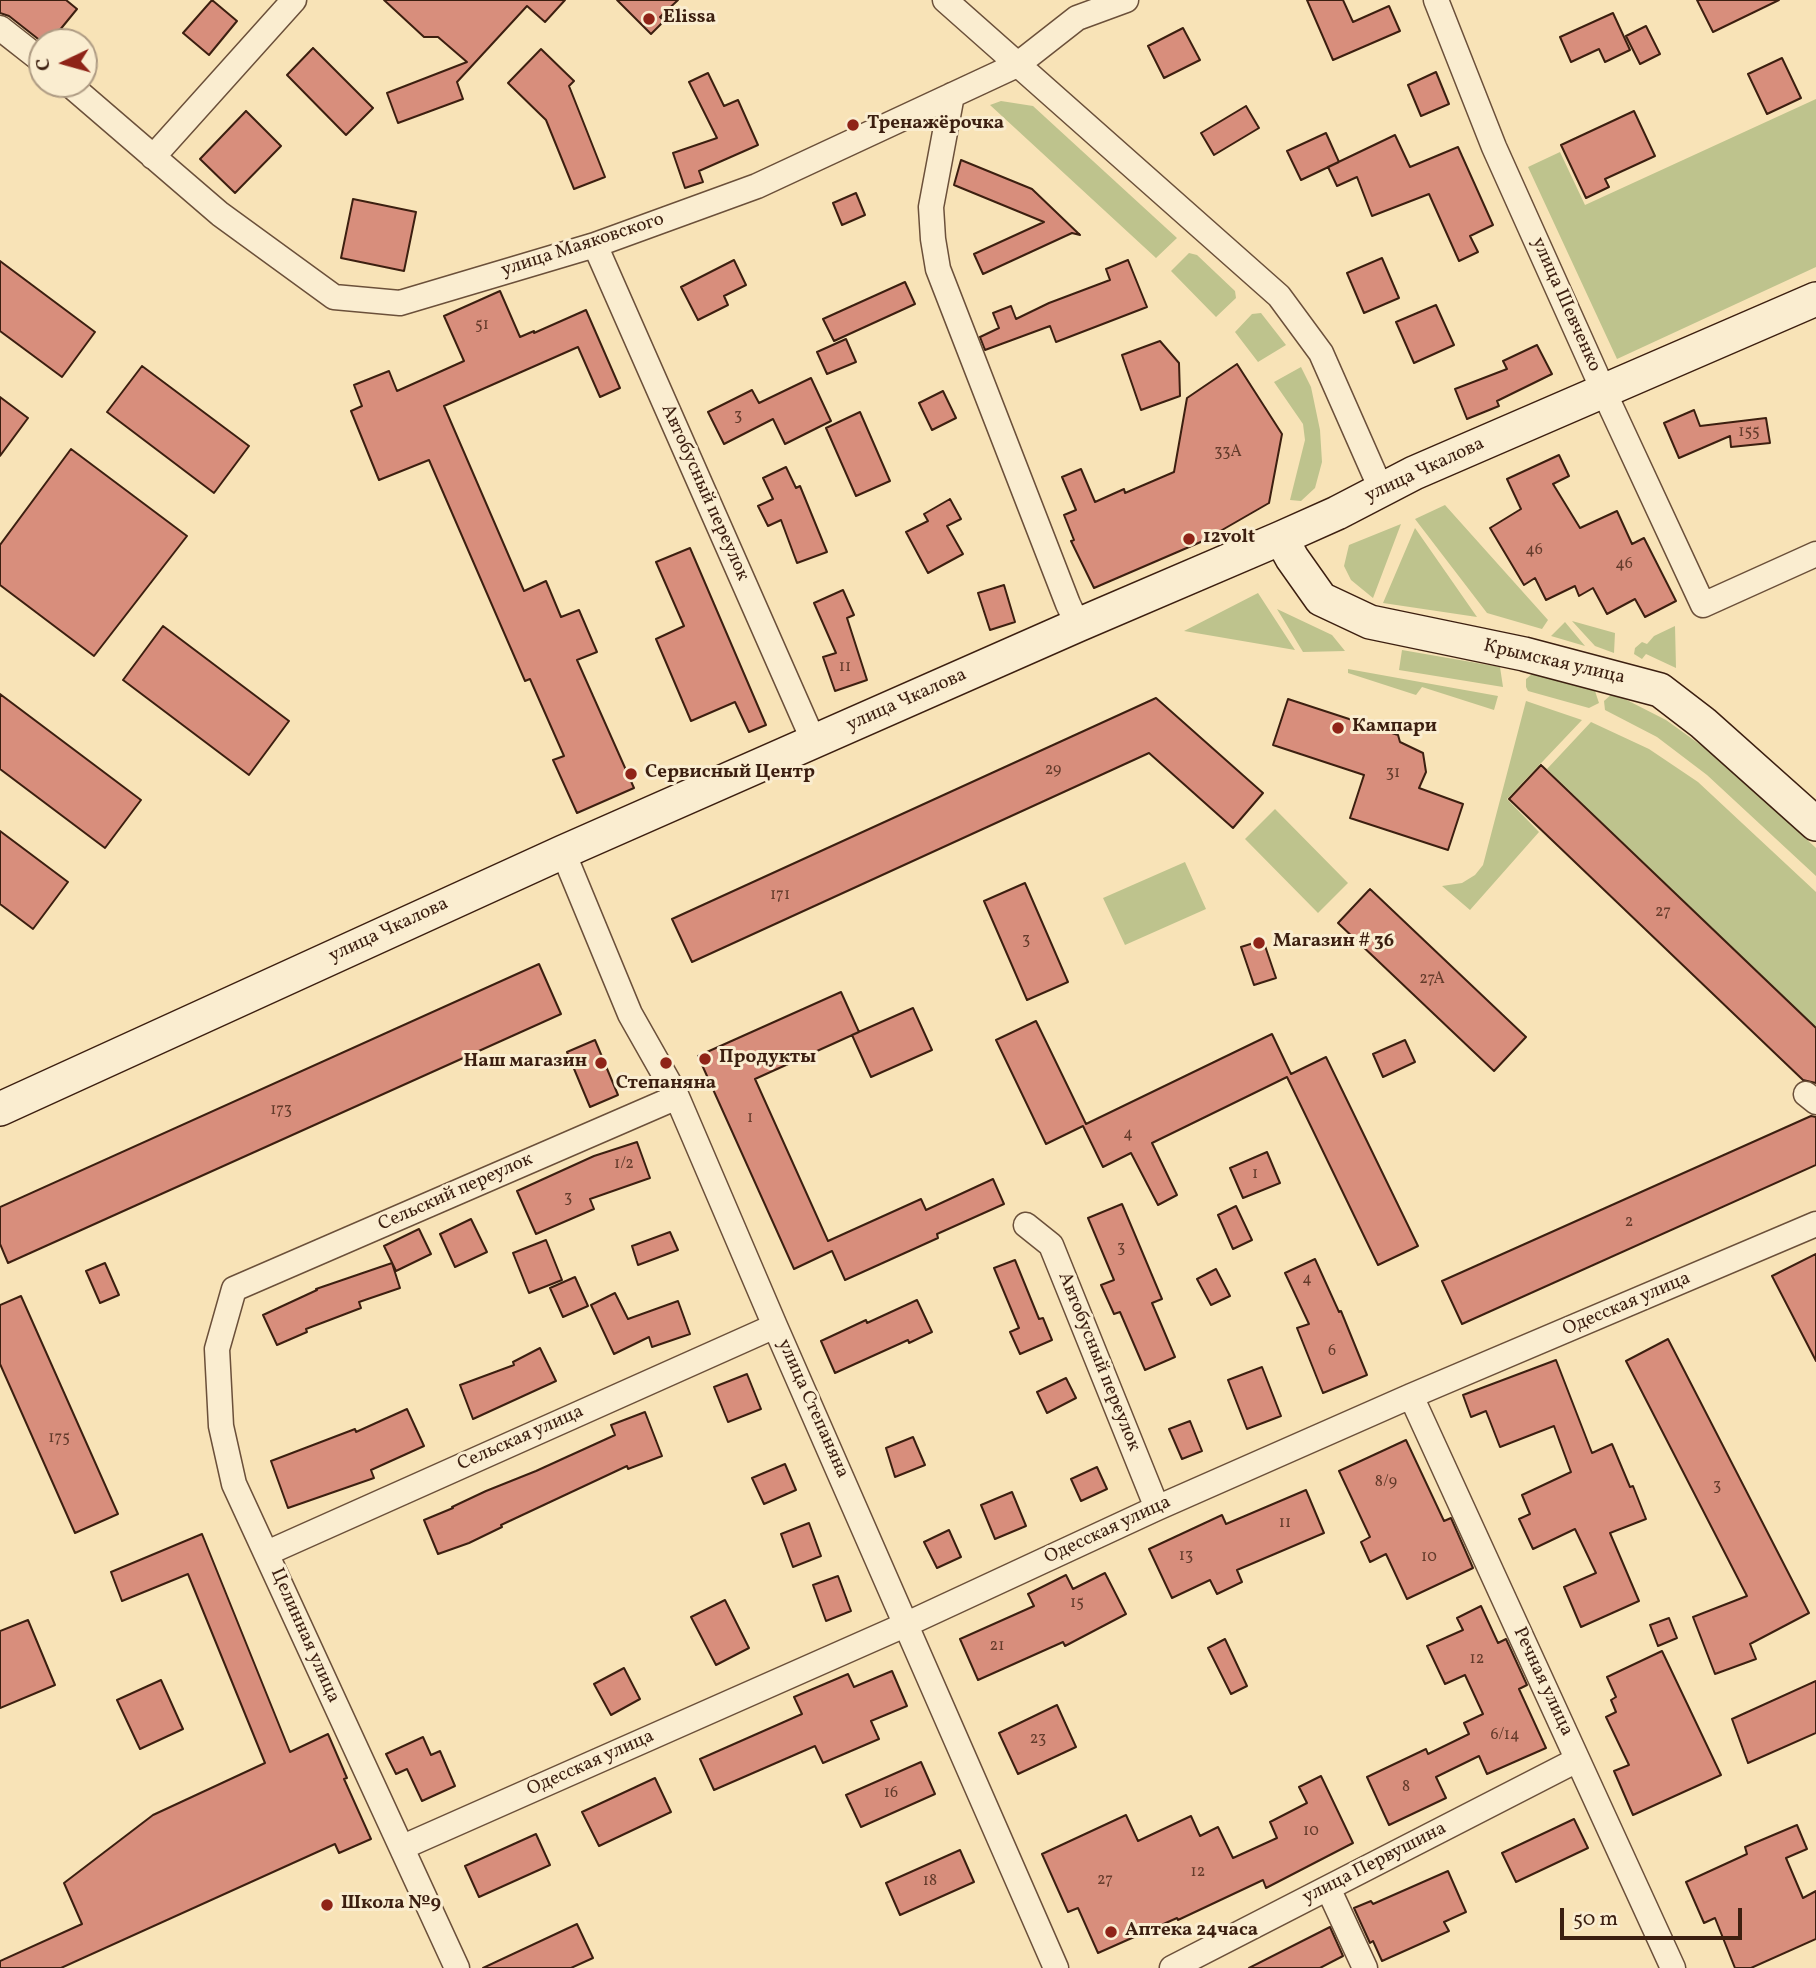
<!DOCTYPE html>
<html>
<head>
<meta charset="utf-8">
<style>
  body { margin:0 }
  #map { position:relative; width:1816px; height:1968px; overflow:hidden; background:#f8e3b7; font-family:Vollkorn,serif }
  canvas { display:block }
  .north { position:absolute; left:28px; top:28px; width:70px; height:70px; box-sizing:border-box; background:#faedd0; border:2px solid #ae9b83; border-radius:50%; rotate:265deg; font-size:19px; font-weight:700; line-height:28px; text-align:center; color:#3c1f10 }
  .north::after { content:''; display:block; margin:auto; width:24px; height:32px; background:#8f2418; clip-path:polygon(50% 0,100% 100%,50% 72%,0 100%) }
  .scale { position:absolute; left:1560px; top:1908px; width:182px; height:32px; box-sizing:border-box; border:4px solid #3c1f10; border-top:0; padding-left:9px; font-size:21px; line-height:24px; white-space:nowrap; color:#3c1f10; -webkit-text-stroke:5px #faedd0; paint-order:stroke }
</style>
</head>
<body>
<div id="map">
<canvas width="1816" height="1968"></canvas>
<div class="north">С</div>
<div class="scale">50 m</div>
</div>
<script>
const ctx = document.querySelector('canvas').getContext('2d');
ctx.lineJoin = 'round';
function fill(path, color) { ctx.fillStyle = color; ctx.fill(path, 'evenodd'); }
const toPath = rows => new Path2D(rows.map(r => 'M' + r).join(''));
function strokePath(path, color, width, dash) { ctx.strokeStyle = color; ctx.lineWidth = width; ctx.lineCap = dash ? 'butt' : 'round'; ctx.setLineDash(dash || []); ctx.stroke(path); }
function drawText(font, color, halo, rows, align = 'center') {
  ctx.font = font + ' Vollkorn,serif'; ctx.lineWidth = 6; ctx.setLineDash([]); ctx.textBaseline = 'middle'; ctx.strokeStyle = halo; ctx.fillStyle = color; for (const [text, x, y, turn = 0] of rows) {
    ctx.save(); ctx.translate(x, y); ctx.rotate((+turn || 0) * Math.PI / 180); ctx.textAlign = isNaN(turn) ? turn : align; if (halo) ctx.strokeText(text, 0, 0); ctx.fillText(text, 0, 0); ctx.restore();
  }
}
const green = toPath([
  [1816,99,1816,267,1617,359,1528,167,1560,152,1585,205],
  [1001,101,1033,106,1177,238,1156,258,990,105],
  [1189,253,1197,255,1235,291,1236,298,1216,317,1171,271],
  [1261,313,1286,345,1258,362,1235,332,1252,314],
  [1301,367,1311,387,1320,430,1322,462,1315,488,1301,501,1290,500,1305,440,1303,424,1274,382],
  [1445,505,1548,620,1542,629,1487,613,1415,519],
  [1401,524,1373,598,1351,580,1344,566,1349,545],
  [1415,528,1477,617,1383,603],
  [1258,593,1295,650,1184,631],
  [1277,609,1332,635,1345,651,1303,652],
  [1572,621,1615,633,1614,653,1595,646],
  [1565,622,1585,646,1551,636],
  [1675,626,1676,668,1646,654,1642,659,1634,654,1635,648,1642,642,1647,644,1654,636],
  [1402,650,1500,667,1503,687,1399,670],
  [1348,669,1498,696,1494,710,1422,687,1416,695,1348,673],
  [1532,674,1595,691,1599,703,1589,708,1528,691,1526,687,1526,679],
  [1613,693,1666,720,1716,756,1816,848,1816,876,1707,775,1657,737,1605,710,1604,701],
  [1526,701,1582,720,1507,799,1539,832,1470,910,1442,886,1462,883,1475,875,1483,865],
  [1591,722,1649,749,1698,782,1816,892,1816,1028,1547,769],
  [1275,809,1348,883,1318,913,1245,839],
  [1185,862,1206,909,1125,945,1103,898]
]);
const building = toPath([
  [0,0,66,0,77,9,50,42,42,42,9,16,0,13,0,0],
  [212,0,237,21,209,55,183,33,212,0],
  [384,0,565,0,545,22,527,6,457,82,463,99,398,123,387,93,467,62,438,37,424,37,384,0],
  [617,0,678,0,660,17,664,21,651,34,617,0],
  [1307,0,1343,0,1353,22,1389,6,1400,31,1333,60,1307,0],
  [1697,0,1779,0,1713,32,1697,0],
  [1613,13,1630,50,1605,62,1599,49,1571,62,1560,37,1613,13],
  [1646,26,1660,54,1640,64,1626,36,1646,26],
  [1183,28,1200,60,1164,78,1148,46,1183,28],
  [313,48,373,108,346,135,287,75,313,48],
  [541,49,574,81,569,86,605,177,574,189,546,120,508,83,541,49],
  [1782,58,1801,98,1767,114,1748,74,1782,58],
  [1436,72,1449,104,1421,116,1408,85,1436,72],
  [708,73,724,106,738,100,758,145,699,171,703,182,685,188,673,153,717,138,689,82,708,73],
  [1246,106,1259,128,1214,155,1201,133,1246,106],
  [246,111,281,146,235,193,200,159,246,111],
  [1634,111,1655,156,1605,179,1609,187,1586,198,1561,145,1634,111],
  [1326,133,1339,162,1301,180,1287,151,1326,133],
  [1395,135,1410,167,1458,147,1493,225,1470,236,1478,252,1459,261,1429,194,1372,216,1357,177,1337,186,1328,167,1395,135],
  [961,160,1032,189,1080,235,1072,233,983,274,974,254,1044,222,954,185,961,160],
  [856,193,865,215,842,225,833,203,856,193],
  [353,199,416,212,404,271,341,258,353,199],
  [1382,258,1399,298,1364,313,1347,273,1382,258],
  [734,260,746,285,724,296,728,305,698,320,681,287,734,260],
  [1128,260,1147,307,1056,342,1050,326,985,350,980,337,999,328,993,313,1011,306,1016,319,1049,303,1110,280,1106,269,1128,260],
  [0,261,95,332,62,377,0,331,0,261],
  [905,282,915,304,834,341,823,319,905,282],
  [500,291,520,337,534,331,534,333,586,310,620,388,600,397,578,347,444,406,524,591,546,581,561,617,579,610,597,652,577,660,634,788,577,813,553,760,564,756,530,679,525,681,429,460,379,480,351,411,362,406,354,385,389,371,397,391,464,361,444,316,500,291],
  [1436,305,1454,345,1414,363,1396,322,1436,305],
  [846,339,856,362,827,374,817,352,846,339],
  [1160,341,1179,363,1180,396,1141,410,1122,355,1160,341],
  [1537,345,1552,374,1497,401,1499,406,1467,419,1455,389,1507,369,1503,361,1537,345],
  [1237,364,1282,434,1269,503,1203,541,1094,588,1071,541,1074,540,1064,515,1076,510,1062,477,1081,469,1095,502,1124,489,1125,493,1174,472,1187,398,1237,364],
  [142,366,249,446,214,493,107,412,142,366],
  [811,378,831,421,785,444,773,419,724,444,708,412,752,390,759,403,811,378],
  [943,391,956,418,932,430,919,403,943,391],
  [0,397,28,418,0,456,0,397],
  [1694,410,1700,426,1766,418,1770,443,1731,447,1730,436,1679,458,1664,423,1694,410],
  [860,412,890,481,856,496,826,428,860,412],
  [71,449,187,536,94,656,0,585,0,545,71,449],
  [1559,455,1569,476,1553,484,1580,528,1617,511,1632,544,1644,538,1676,601,1645,617,1635,599,1607,614,1593,588,1579,596,1575,586,1546,600,1535,578,1524,585,1490,528,1521,509,1507,479,1559,455],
  [786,467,796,488,800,486,827,552,797,563,781,520,768,526,758,506,773,499,763,478,786,467],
  [950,499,961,519,947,526,963,554,928,573,906,532,928,521,924,514,950,499],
  [690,548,766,725,749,732,735,702,691,721,656,639,684,626,656,562,690,548],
  [1004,585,1015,622,990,630,978,593,1004,585],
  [843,590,854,615,847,618,867,680,835,691,823,657,836,653,814,603,843,590],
  [163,626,289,721,249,775,123,680,163,626],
  [0,694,141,800,105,848,0,769,0,694],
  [1156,698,1263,793,1233,828,1149,753,692,962,672,919,1156,698],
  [1288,699,1398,735,1400,742,1423,753,1426,772,1419,788,1463,804,1448,850,1350,818,1364,775,1273,745,1288,699],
  [1541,765,1816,1028,1816,1083,1803,1080,1509,799,1541,765],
  [0,831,68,882,33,929,0,904,0,831],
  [1025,883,1068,982,1027,1000,984,901,1025,883],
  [1370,889,1526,1037,1494,1071,1338,923,1370,889],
  [1263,940,1276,978,1254,985,1241,947,1263,940],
  [539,964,561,1014,8,1263,0,1244,0,1207,539,964],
  [841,992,859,1032,755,1079,828,1241,921,1199,926,1210,993,1179,1004,1204,937,1234,938,1238,845,1280,832,1251,794,1269,698,1056,841,992],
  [913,1008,932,1050,871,1077,852,1035,913,1008],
  [1036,1021,1086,1124,1272,1034,1291,1074,1326,1057,1418,1246,1378,1265,1287,1077,1152,1143,1177,1195,1158,1205,1131,1153,1103,1167,1083,1126,1046,1144,996,1040,1036,1021],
  [595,1040,618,1095,590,1107,567,1052,595,1040],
  [1405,1040,1415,1062,1383,1077,1373,1054,1405,1040],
  [1811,1116,1816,1117,1816,1165,1462,1324,1442,1281,1811,1116],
  [637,1142,650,1178,590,1199,594,1209,536,1234,517,1191,594,1156,637,1142],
  [1267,1152,1280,1183,1243,1198,1230,1168,1267,1152],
  [1122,1204,1162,1299,1152,1303,1175,1357,1145,1370,1120,1312,1114,1314,1101,1285,1114,1280,1088,1218,1122,1204],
  [1236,1206,1252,1240,1233,1249,1218,1215,1236,1206],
  [471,1219,487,1252,455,1267,440,1234,471,1219],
  [419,1229,431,1254,396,1271,384,1246,419,1229],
  [670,1232,678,1250,638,1265,632,1246,670,1232],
  [546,1240,562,1280,529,1293,513,1253,546,1240],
  [1816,1254,1816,1361,1772,1276,1816,1254],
  [1315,1259,1339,1312,1341,1311,1367,1375,1323,1393,1297,1328,1309,1324,1285,1273,1315,1259],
  [1015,1260,1039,1319,1043,1318,1052,1340,1020,1354,1010,1332,1019,1328,994,1268,1015,1260],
  [105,1263,119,1295,100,1303,86,1271,105,1263],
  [392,1263,400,1288,359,1302,361,1308,306,1329,307,1332,277,1345,263,1315,317,1290,316,1289,392,1263],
  [1216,1269,1230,1296,1211,1305,1197,1279,1216,1269],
  [575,1277,588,1306,563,1317,550,1288,575,1277],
  [615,1293,628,1319,678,1301,690,1334,652,1347,649,1337,614,1354,591,1305,615,1293],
  [21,1296,118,1514,75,1533,0,1364,0,1305,21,1296],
  [917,1300,932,1332,909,1343,908,1340,835,1373,821,1341,866,1320,867,1323,917,1300],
  [1668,1339,1809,1613,1750,1644,1756,1659,1715,1674,1693,1617,1747,1596,1626,1361,1668,1339],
  [540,1348,556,1381,473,1419,460,1385,514,1365,513,1362,540,1348],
  [1556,1360,1592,1453,1612,1444,1630,1487,1633,1486,1646,1519,1610,1533,1639,1601,1581,1627,1564,1587,1596,1573,1575,1529,1533,1549,1519,1519,1530,1514,1522,1495,1571,1472,1554,1426,1500,1447,1486,1411,1471,1417,1463,1395,1556,1360],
  [1262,1367,1281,1416,1247,1429,1228,1380,1262,1367],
  [747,1374,761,1409,728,1422,714,1387,747,1374],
  [1066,1378,1076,1398,1047,1413,1037,1392,1066,1378],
  [407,1409,424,1446,371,1470,374,1478,288,1508,271,1461,355,1429,356,1432,407,1409],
  [645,1412,662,1456,628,1469,627,1466,501,1525,502,1527,469,1543,438,1554,424,1520,453,1508,452,1507,486,1491,536,1471,615,1435,611,1425,645,1412],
  [1190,1421,1202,1451,1182,1459,1169,1429,1190,1421],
  [913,1437,925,1465,895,1477,886,1448,913,1437],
  [1406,1440,1444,1521,1451,1518,1473,1568,1407,1599,1386,1554,1370,1562,1361,1542,1370,1537,1339,1471,1406,1440],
  [785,1464,796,1490,764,1504,752,1478,785,1464],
  [1097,1467,1107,1489,1081,1501,1071,1479,1097,1467],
  [1306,1490,1324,1533,1237,1570,1242,1582,1217,1594,1210,1580,1172,1598,1149,1549,1222,1515,1226,1524,1306,1490],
  [1012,1492,1026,1526,995,1539,981,1505,1012,1492],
  [809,1523,821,1556,793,1567,781,1534,809,1523],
  [949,1530,961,1557,937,1568,924,1542,949,1530],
  [202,1534,290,1752,328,1734,347,1778,344,1779,371,1839,339,1853,335,1844,61,1968,0,1968,0,1961,82,1924,64,1883,153,1815,265,1763,188,1574,122,1601,111,1572,202,1534],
  [1105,1573,1126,1614,1065,1646,1063,1642,978,1680,960,1639,1034,1606,1028,1594,1066,1575,1073,1589,1105,1573],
  [838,1576,851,1611,826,1621,813,1585,838,1576],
  [725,1600,749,1648,716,1665,691,1617,725,1600],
  [1481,1606,1498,1643,1506,1639,1527,1685,1519,1689,1546,1748,1487,1774,1479,1756,1436,1777,1446,1798,1389,1825,1367,1777,1426,1749,1428,1754,1469,1734,1464,1723,1483,1714,1465,1675,1445,1684,1427,1646,1463,1630,1457,1618,1481,1606],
  [1669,1618,1677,1638,1658,1646,1650,1625,1669,1618],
  [28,1620,55,1685,0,1708,0,1631,28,1620],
  [1225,1639,1247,1686,1231,1694,1208,1648,1225,1639],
  [1662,1651,1721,1775,1633,1815,1614,1771,1629,1765,1606,1717,1616,1712,1611,1700,1616,1697,1607,1677,1662,1651],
  [624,1668,640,1699,611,1715,594,1684,624,1668],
  [892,1671,907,1706,871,1721,879,1739,823,1763,815,1746,714,1790,700,1759,802,1714,794,1697,848,1674,854,1687,892,1671],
  [161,1680,183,1729,140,1749,117,1700,161,1680],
  [1816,1681,1816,1733,1748,1763,1732,1719,1816,1681],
  [1057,1705,1076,1747,1018,1774,999,1733,1057,1705],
  [423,1737,431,1755,440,1751,455,1786,422,1801,407,1769,396,1774,386,1754,423,1737],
  [921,1762,935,1794,861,1827,846,1795,921,1762],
  [1321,1776,1353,1843,1266,1888,1263,1880,1178,1920,1177,1918,1098,1953,1078,1908,1068,1912,1042,1854,1126,1815,1138,1841,1191,1816,1200,1836,1218,1827,1233,1858,1277,1838,1270,1822,1307,1803,1299,1787,1321,1776],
  [655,1778,671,1812,599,1846,582,1812,655,1778],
  [1574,1819,1588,1848,1516,1882,1502,1853,1574,1819],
  [1797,1825,1807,1849,1786,1858,1803,1898,1816,1891,1816,1939,1751,1968,1735,1968,1715,1918,1704,1923,1686,1882,1747,1854,1745,1847,1797,1825],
  [536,1834,550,1865,479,1897,465,1866,536,1834],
  [960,1850,974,1882,900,1915,886,1883,960,1850],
  [1448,1871,1466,1912,1444,1922,1449,1931,1382,1961,1373,1941,1370,1943,1354,1908,1371,1901,1373,1904,1448,1871],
  [577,1924,593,1958,571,1968,483,1968,577,1924],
  [1330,1927,1343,1956,1320,1968,1249,1968,1330,1927]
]);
const minor = toPath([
  [945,0,1279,296,1321,353,1381,489],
  [1436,0,1494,147,1604,392,1703,605,1816,554],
  [0,28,42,61],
  [69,84,220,214,334,297,400,303,595,245,757,186,1017,65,1077,18,1126,0],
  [952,95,931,207,933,239,938,269,1068,604,1078,625],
  [153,157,294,0],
  [595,245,814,742],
  [563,852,630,1014,677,1097,775,1326,1056,1968],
  [1806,1094,1816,1102],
  [1026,1225,1051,1245,1157,1508],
  [1411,1396,1673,1968],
  [267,1553,775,1326],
  [403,1847,907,1624,1157,1508,1411,1396,1816,1224],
  [1328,1888,1365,1968],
  [457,1968,234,1484,221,1426,217,1349,234,1289,677,1097],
  [1172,1968,1577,1760]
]);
const secondary = toPath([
  [1281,538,1292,558,1321,599,1370,622,1524,654,1660,690,1703,723,1816,824],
  [0,1109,563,852,1078,625,1281,538,1337,513,1414,473,1816,299]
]);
const markers = [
  [649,19,7,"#8f2418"],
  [853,125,7,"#8f2418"],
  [1189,539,7,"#8f2418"],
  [1338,728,7,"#8f2418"],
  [631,774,7,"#8f2418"],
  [1259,943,7,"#8f2418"],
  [705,1059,7,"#8f2418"],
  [601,1063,7,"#8f2418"],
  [666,1063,7,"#8f2418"],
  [327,1905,7,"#8f2418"],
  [1111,1932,7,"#8f2418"]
];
const numberNames = [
  ["51",482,326],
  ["3",738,417],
  ["155",1749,433],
  ["33А",1228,453],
  ["46",1534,551],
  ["46",1624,565],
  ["11",845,668],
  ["29",1053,771],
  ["31",1393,774],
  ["171",780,896],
  ["27",1663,913],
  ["3",1026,941],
  ["27А",1432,980],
  ["173",281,1111],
  ["1",750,1119],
  ["4",1128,1135],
  ["1/2",624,1165],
  ["1",1255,1175],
  ["3",568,1199],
  ["2",1629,1223],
  ["3",1121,1249],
  ["4",1307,1280],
  ["6",1332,1352],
  ["175",59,1439],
  ["8/9",1386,1483],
  ["3",1717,1487],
  ["11",1285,1524],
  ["13",1186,1557],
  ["10",1429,1558],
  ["15",1077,1604],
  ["21",997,1647],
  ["12",1477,1660],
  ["6/14",1505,1736],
  ["23",1038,1740],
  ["8",1406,1788],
  ["16",891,1794],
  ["10",1311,1832],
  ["12",1198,1873],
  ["27",1105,1881],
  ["18",930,1882]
];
const poiNames = [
  ["Elissa",663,19],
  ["Тренажёрочка",867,125],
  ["12volt",1203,539],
  ["Кампари",1352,728],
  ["Сервисный Центр",645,774],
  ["Магазин # 36",1273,943],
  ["Продукты",719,1059],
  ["Наш магазин",587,1063,"right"],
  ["Степаняна",666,1085,"center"],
  ["Школа №9",341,1905],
  ["Аптека 24часа",1125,1932]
];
const streetNames = [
  ["улица Маяковского",583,246,-18],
  ["улица Шевченко",1565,305,66],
  ["улица Чкалова",1425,471,-25],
  ["Автобусный переулок",704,493,66],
  ["Крымская улица",1554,663,13],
  ["улица Чкалова",907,701,-24],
  ["улица Чкалова",389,931,-25],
  ["Сельский переулок",456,1193,-24],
  ["Одесская улица",1627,1305,-23],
  ["Автобусный переулок",1098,1362,68],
  ["улица Степаняна",812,1409,66],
  ["Сельская улица",521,1439,-24],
  ["Одесская улица",1108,1531,-25],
  ["Целинная улица",304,1636,66],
  ["Речная улица",1542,1682,65],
  ["Одесская улица",591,1764,-24],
  ["улица Первушина",1375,1864,-27]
];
fill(green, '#bec38d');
fill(building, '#d88e7c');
strokePath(building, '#3c1f10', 2);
strokePath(minor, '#6b503a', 27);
strokePath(secondary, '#3c1f10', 36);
strokePath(minor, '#faedd0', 24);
strokePath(secondary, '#faedd0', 33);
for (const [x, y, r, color] of markers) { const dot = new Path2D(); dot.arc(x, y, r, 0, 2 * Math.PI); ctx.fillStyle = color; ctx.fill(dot); strokePath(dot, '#faedd0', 2.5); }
drawText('16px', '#633b2b', null, numberNames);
drawText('bold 19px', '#3c1f10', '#faedd0', poiNames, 'left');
drawText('19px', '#3c1f10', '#faedd0', streetNames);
</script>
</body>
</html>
